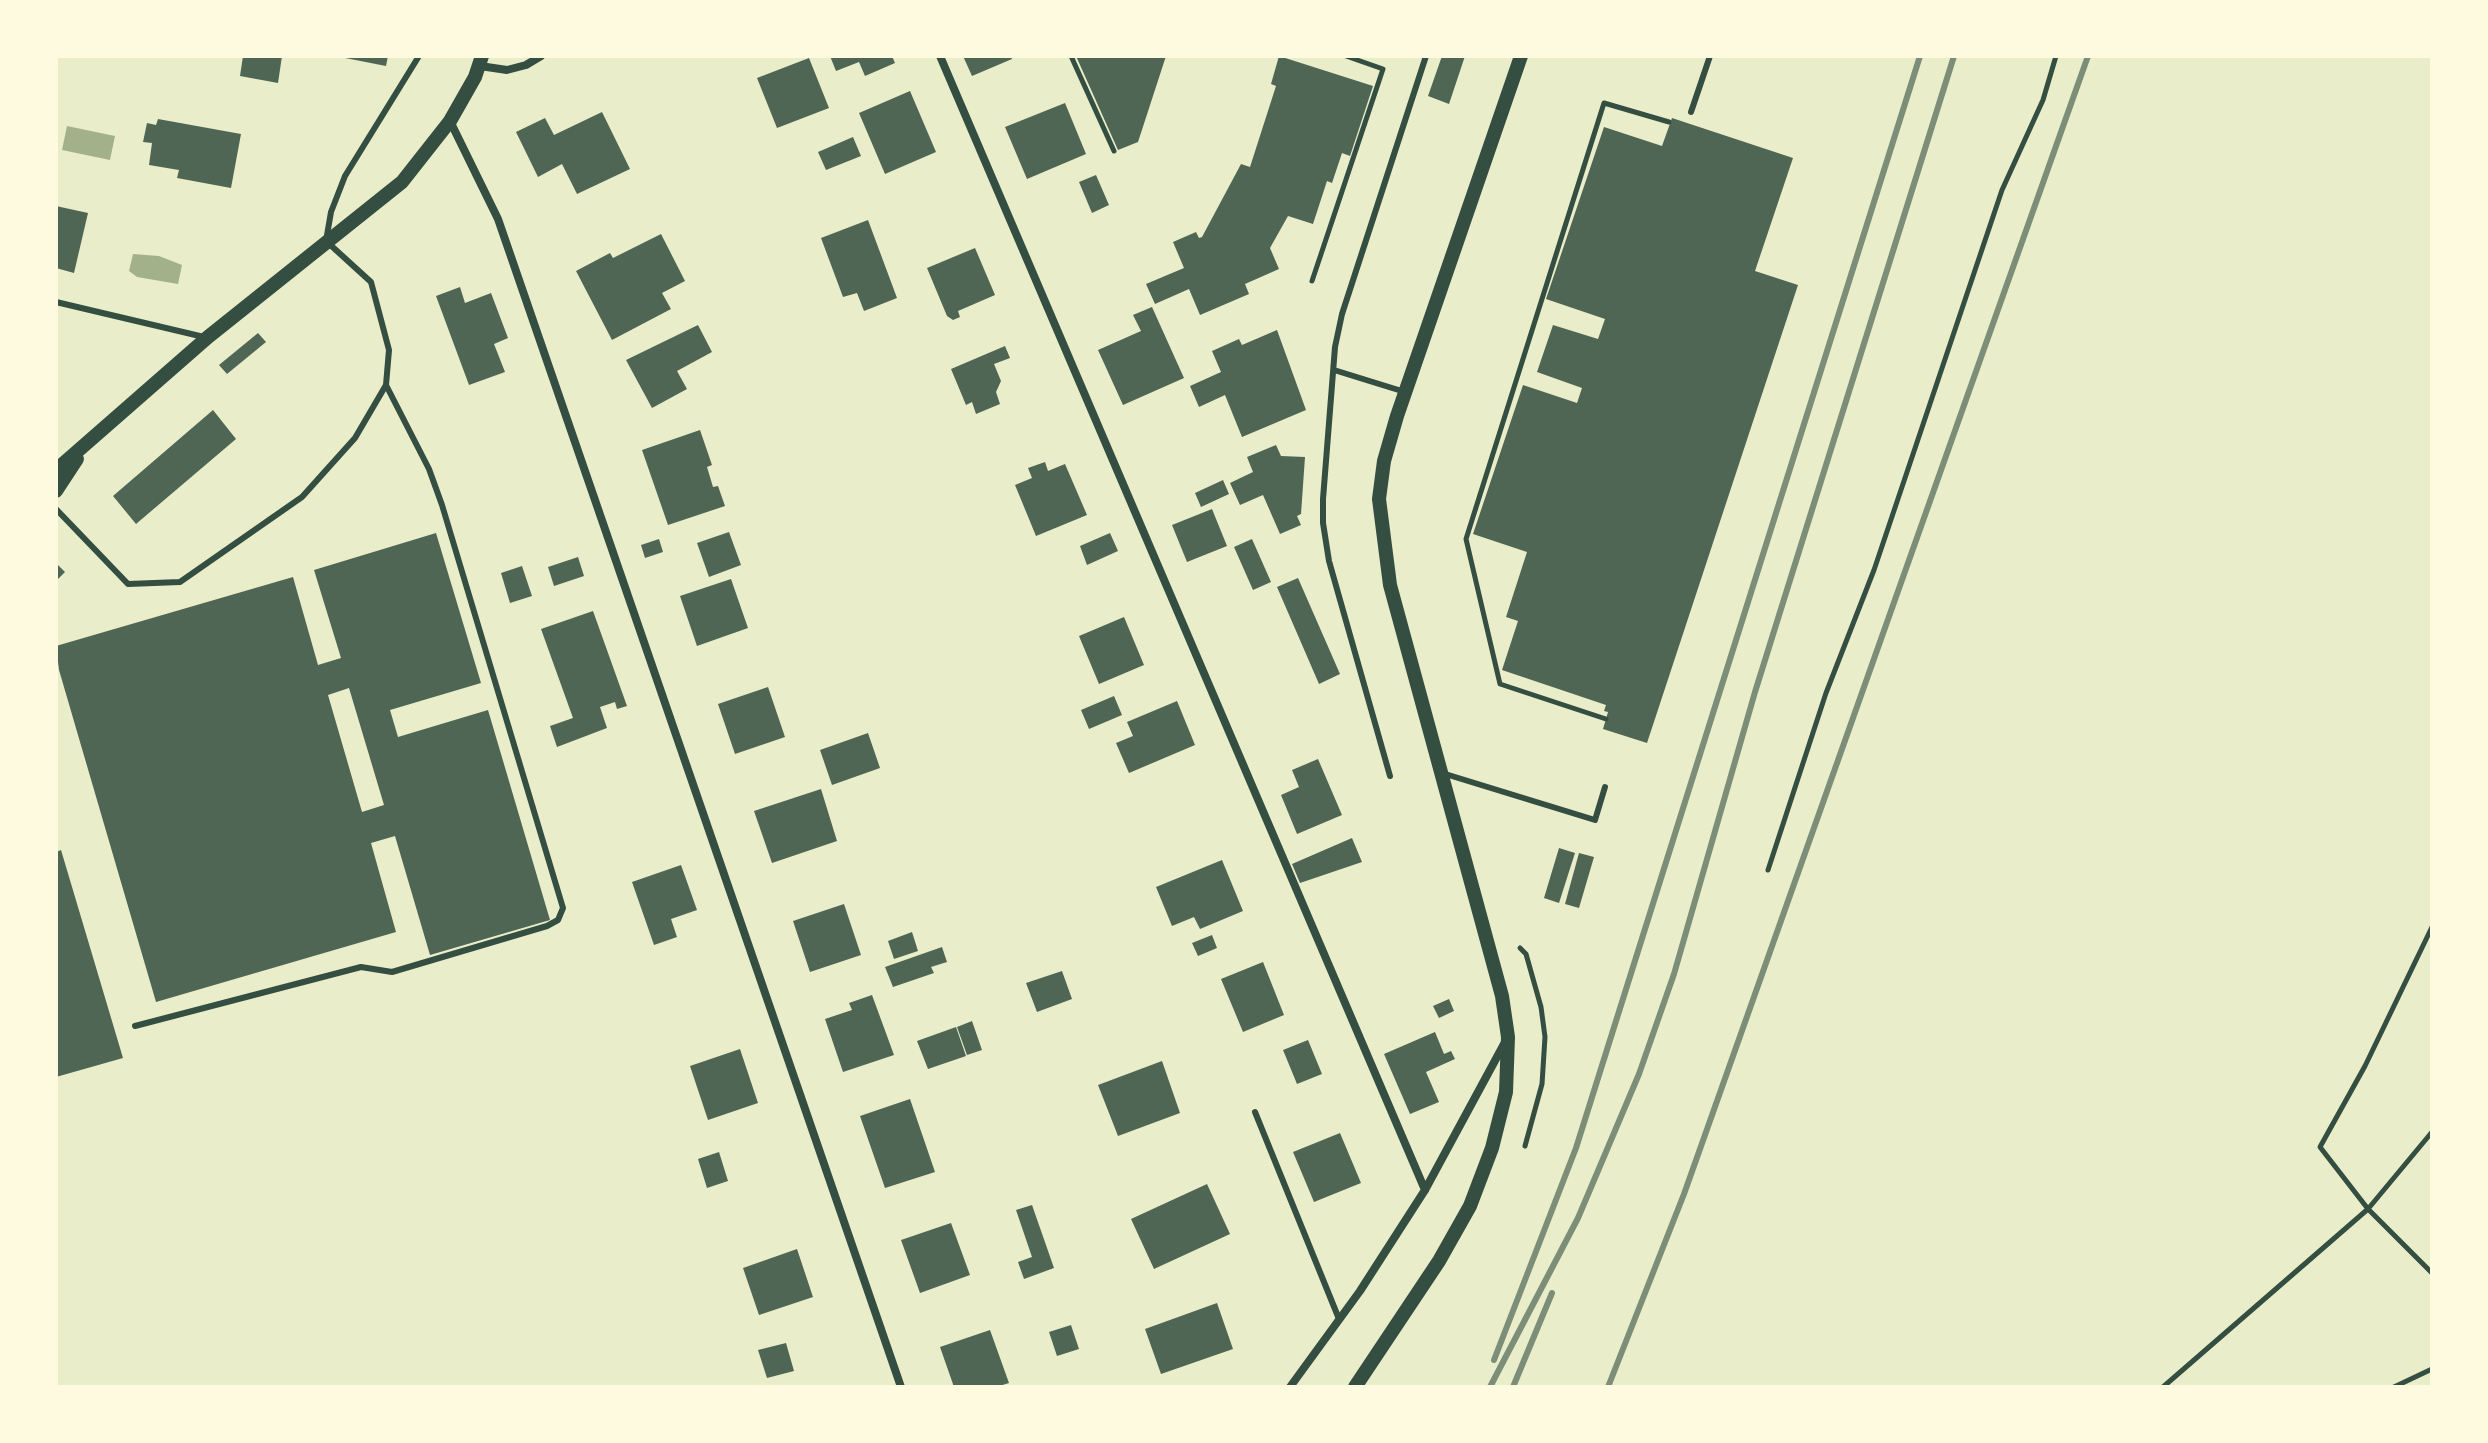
<!DOCTYPE html>
<html>
<head>
<meta charset="utf-8">
<style>
  body { margin:0 }
  #map { position:relative; width:2488px; height:1443px; overflow:hidden; background:#e9edc9; font-family:"Source Sans 3",sans-serif }
  canvas { display:block }
  .frame { position:absolute; inset:0; border:58px solid #fefae0; pointer-events:none }
</style>
</head>
<body>
<div id="map">
<canvas width="2488" height="1443"></canvas>
<div class="frame"></div>
</div>
<script>
const ctx = document.querySelector('canvas').getContext('2d');
ctx.lineJoin = 'round';
function fill(path, color) { ctx.fillStyle = color; ctx.fill(path, 'evenodd'); }
const toPath = rows => new Path2D(rows.map(r => 'M' + r).join(''));
function strokePath(path, color, width, dash) { ctx.strokeStyle = color; ctx.lineWidth = width; ctx.lineCap = dash ? 'butt' : 'round'; ctx.setLineDash(dash || []); ctx.stroke(path); }
const water = toPath([
  [67,126,115,136,110,160,62,150],
  [133,254,159,256,182,265,178,284,137,277,129,271]
]);
const building = toPath([
  [243,56,282,56,278,83,240,76],
  [335,56,388,56,386,66],
  [830,56,892,56,895,63,865,76,859,62,836,71],
  [963,56,1011,56,1012,59,972,76],
  [1076,56,1166,56,1138,142,1118,150],
  [1279,56,1373,86,1350,156,1342,153,1332,183,1327,181,1313,224,1288,216,1270,248,1279,269,1245,284,1249,294,1200,315,1189,289,1155,304,1146,284,1184,268,1173,242,1196,232,1199,238,1202,237,1241,164,1250,167,1276,86,1271,84],
  [1442,56,1465,56,1449,104,1428,96],
  [809,58,829,108,777,128,757,78],
  [910,91,936,152,885,174,859,113],
  [1065,103,1086,154,1027,179,1005,127],
  [602,112,630,169,577,194,562,164,538,177,516,132,545,118,554,135],
  [1672,118,1793,158,1755,271,1798,285,1647,743,1603,729,1608,712,1604,711,1606,705,1502,670,1518,621,1506,617,1527,552,1473,534,1523,385,1577,403,1582,388,1537,372,1553,325,1598,339,1605,319,1546,299,1604,127,1662,146],
  [158,119,241,134,231,188,177,178,179,170,149,165,152,143,143,142,147,123,156,125],
  [853,137,861,156,826,170,818,152],
  [1096,175,1109,205,1092,213,1079,182],
  [56,206,88,213,74,273,56,268],
  [868,220,897,298,864,311,857,293,843,297,821,238],
  [661,234,685,281,662,293,671,309,612,340,576,271,610,253,613,258],
  [975,248,995,295,958,311,960,317,953,320,947,316,927,268],
  [460,287,465,303,491,293,508,338,494,344,505,372,469,385,436,296],
  [1152,307,1184,378,1123,405,1098,350,1141,331,1133,315],
  [698,325,712,352,677,371,687,389,652,408,626,360],
  [1277,330,1306,410,1242,437,1225,395,1199,407,1190,386,1221,372,1212,351,1239,339,1242,345],
  [258,333,266,342,227,374,219,365],
  [1005,346,1010,358,994,364,1001,381,996,392,1000,404,976,414,972,402,966,405,951,369],
  [213,410,236,439,136,524,113,496],
  [700,430,712,465,707,467,713,487,718,486,725,506,668,525,642,450],
  [1276,445,1281,456,1305,457,1301,514,1297,516,1301,525,1280,534,1263,495,1240,505,1230,483,1253,472,1247,457],
  [1045,462,1048,471,1065,464,1087,515,1036,536,1015,485,1032,478,1028,468],
  [1223,480,1229,494,1201,507,1195,493],
  [1212,509,1227,546,1187,562,1172,525],
  [729,532,741,565,709,577,697,543],
  [436,533,481,683,390,710,398,737,488,710,550,920,430,955,395,836,371,843,396,932,156,1002,59,670,56,646,293,577,318,665,341,658,314,570],
  [349,688,384,805,362,812,328,695],
  [1110,533,1118,551,1087,565,1080,546],
  [659,539,663,552,645,558,641,545],
  [1252,539,1271,582,1253,590,1234,547],
  [578,557,584,576,554,586,548,567],
  [56,563,65,572,56,581],
  [522,566,532,596,510,603,501,573],
  [1298,578,1340,674,1319,684,1277,587],
  [731,579,748,628,697,646,680,596],
  [593,611,627,706,617,709,615,702,600,707,607,728,557,747,550,726,573,718,541,629],
  [1124,617,1144,665,1099,684,1079,636],
  [768,687,785,737,735,754,718,704],
  [1114,696,1122,715,1089,729,1081,710],
  [1177,701,1195,745,1129,773,1116,743,1133,736,1127,722],
  [868,733,880,768,832,785,820,750],
  [1318,759,1342,815,1297,834,1281,795,1299,787,1292,770],
  [821,789,837,841,772,863,754,811],
  [1352,838,1362,862,1300,883,1292,864],
  [1559,848,1575,853,1559,903,1544,898],
  [61,850,123,1058,56,1077,56,852],
  [1579,853,1594,857,1579,908,1565,904],
  [1222,860,1243,911,1200,929,1194,917,1172,926,1156,887],
  [681,865,697,910,671,919,677,937,654,945,632,882],
  [844,904,861,955,810,972,793,921],
  [912,932,918,951,894,959,888,941],
  [1212,935,1217,948,1198,956,1192,943],
  [942,947,947,962,931,967,934,973,893,987,885,967],
  [1263,962,1284,1015,1243,1032,1221,979],
  [1062,971,1072,999,1037,1012,1026,983],
  [872,995,894,1055,843,1072,825,1019,852,1010,849,1003],
  [1449,999,1454,1011,1439,1018,1433,1006],
  [972,1021,982,1050,967,1055,957,1027],
  [956,1027,966,1056,928,1069,917,1041],
  [1435,1032,1444,1054,1451,1051,1455,1059,1426,1072,1439,1102,1410,1114,1384,1054],
  [1308,1040,1322,1074,1297,1084,1283,1050],
  [740,1049,758,1103,708,1120,690,1066],
  [1162,1061,1180,1113,1118,1136,1098,1085],
  [910,1099,935,1172,885,1188,860,1116],
  [1340,1133,1361,1183,1314,1202,1293,1152],
  [719,1152,728,1181,707,1188,698,1159],
  [1207,1184,1230,1234,1154,1269,1131,1219],
  [1032,1205,1054,1268,1024,1279,1018,1262,1032,1257,1016,1210],
  [951,1223,970,1275,920,1293,901,1240],
  [797,1249,813,1297,759,1315,743,1268],
  [1217,1303,1233,1349,1161,1374,1145,1329],
  [1071,1325,1079,1349,1057,1356,1049,1332],
  [990,1330,1009,1383,996,1387,954,1387,940,1347],
  [786,1343,794,1371,767,1378,758,1350]
]);
const path = toPath([
  [1071,56,1114,151],
  [1312,281,1383,69,1346,56],
  [1606,719,1500,684,1466,539,1604,103,1669,122],
  [1768,870,1826,693,1874,570,2002,190,2043,100,2056,56],
  [2432,927,2365,1066,2320,1147,2368,1209,2432,1273],
  [1520,948,1526,954,1541,1007,1545,1037,1542,1084,1525,1146],
  [2163,1387,2368,1209,2432,1132],
  [2394,1387,2432,1369]
]);
const service = toPath([
  [1691,112,1710,56],
  [56,302,204,337],
  [1334,370,1405,392],
  [56,509,128,584,180,582,302,497,355,438,386,385,389,350,371,282,326,241,331,212,345,176,419,56],
  [1442,773,1595,820,1605,787],
  [1390,776,1329,561,1323,523,1323,499,1335,347,1342,314,1426,56],
  [135,1026,361,967,392,972,547,926,558,920,563,908,442,505,429,469,386,385],
  [1255,1112,1339,1319]
]);
const minor = toPath([
  [940,56,1425,1190],
  [480,66,507,70,526,65,541,56],
  [450,121,498,219,901,1387],
  [1290,1387,1360,1291,1425,1190,1504,1044]
]);
const tertiary = toPath([
  [56,470,208,337,402,182,450,121,475,77,482,56],
  [56,491,77,459],
  [1355,1387,1439,1261,1470,1206,1492,1148,1506,1092,1508,1037,1502,996,1390,585,1379,499,1384,461,1397,416,1521,56]
]);
const rail = toPath([
  [1494,1360,1576,1148,1920,56],
  [1490,1387,1578,1218,1639,1074,1674,974,1755,692,1954,56],
  [1513,1387,1552,1293],
  [1608,1387,1684,1194,2088,56]
]);
fill(water, '#a3b18a');
fill(building, '#4f6655');
strokePath(path, '#344e41', 5);
strokePath(service, '#344e41', 6);
strokePath(minor, '#344e41', 8);
strokePath(tertiary, '#344e41', 14);
strokePath(rail, '#7c8e77', 6);
</script>
</body>
</html>
